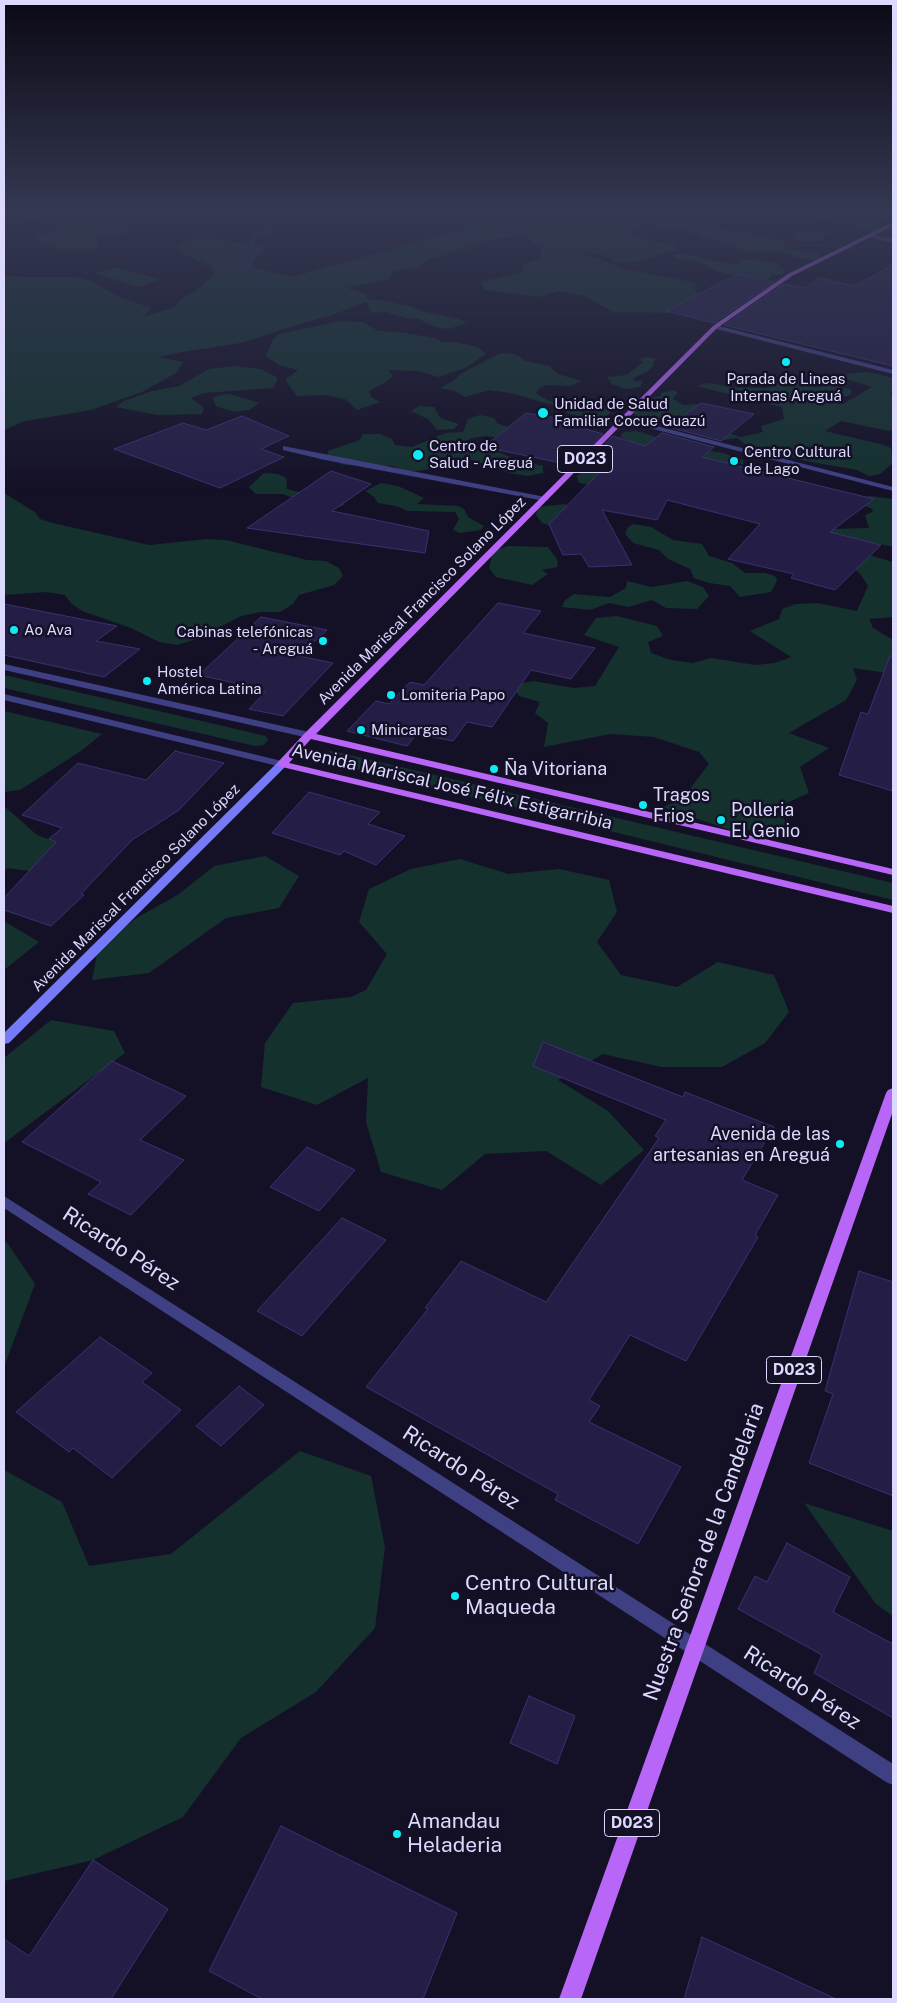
<!DOCTYPE html>
<html>
<head>
<meta charset="utf-8">
<style>
  body { margin:0 }
  #map { position:relative; width:897px; height:2003px; overflow:hidden; background:#141127; font-family:"Public Sans",sans-serif }
  canvas { display:block }
  .frame { position:absolute; inset:0; border:5px solid #dbd9fd; pointer-events:none }
</style>
</head>
<body>
<div id="map">
<canvas width="897" height="2003"></canvas>
<div class="frame"></div>
</div>
<script>
const ctx = document.querySelector('canvas').getContext('2d');
ctx.lineJoin = 'round';
function fill(path, color) { ctx.fillStyle = color; ctx.fill(path, 'evenodd'); }
const toPath = rows => new Path2D(rows.map(r => 'M' + r).join(''));
function strokePath(path, color, width, dash) { ctx.strokeStyle = color; ctx.lineWidth = width; ctx.lineCap = dash ? 'butt' : 'round'; ctx.setLineDash(dash || []); ctx.stroke(path); }
function drawText(font, color, halo, rows, align = 'center') {
  ctx.font = font + ' "Public Sans",sans-serif'; ctx.lineWidth = 5; ctx.setLineDash([]); ctx.textBaseline = 'middle'; ctx.strokeStyle = halo; ctx.fillStyle = color; for (const [text, x, y, turn = 0] of rows) {
    ctx.save(); ctx.translate(x, y); ctx.rotate((+turn || 0) * Math.PI / 180); ctx.textAlign = isNaN(turn) ? turn : align; if (halo) ctx.strokeText(text, 0, 0); ctx.fillText(text, 0, 0); ctx.restore();
  }
}
const green = toPath([
  [30,212,130,212,149,218,151,221,130,224,126,227,131,230,126,233,101,235,96,238,99,245,94,248,67,251,41,244,35,237,52,232,58,228,48,223,27,220,23,217],
  [513,212,676,212,652,217,688,221,768,238,784,240,784,243,791,249,820,254,820,259,804,259,776,251,749,252,743,249,725,246,715,240,701,238,693,231,646,226,625,228,633,235,650,240,674,244,678,251,658,255,642,261,616,262,601,254,581,252,625,269,696,283,695,290,701,299,682,304,672,313,614,312,584,296,558,291,540,297,485,290,480,282,522,272,524,264,541,257,541,249,533,242,519,236,496,239,428,260,417,267,394,271,389,279,347,288,367,294,367,299,380,300,413,307,421,311,458,319,467,322,458,326,448,329,435,327,419,319,405,318,386,312,371,312,367,302,329,316,306,322,241,343,182,352,159,357,183,362,176,373,142,392,91,410,25,421,4,430,4,275,23,277,77,277,93,282,117,296,151,308,144,317,174,307,182,299,197,290,215,274,211,266,183,254,177,247,188,239,214,239,260,245,265,252,254,259,253,267,292,277,460,230,471,224],
  [810,212,893,212,893,216,877,220,876,227,866,228,843,225,808,214],
  [806,229,827,233,822,237,824,241,801,241,790,238,795,232],
  [672,254,684,254,730,264,737,264,741,260,754,259,777,264,785,271,782,274,771,275,771,278,765,281,719,272,699,262,675,258],
  [117,267,160,280,138,287,94,273],
  [341,321,363,322,378,331,399,332,435,338,442,342,456,342,477,347,486,354,465,368,438,377,419,371,388,370,393,376,386,382,369,391,371,397,380,402,357,410,345,399,325,395,297,396,285,380,298,370,279,365,266,356,273,339,279,334],
  [501,353,515,354,526,361,549,366,558,374,582,381,570,386,547,385,540,388,536,393,549,401,580,405,595,403,608,406,610,413,603,420,596,422,568,413,552,405,511,393,489,390,465,397,455,391,440,388,453,381,462,373],
  [645,357,657,359,653,362,653,366,647,372,633,378,635,381,643,381,640,387,626,389,612,384,607,377,627,375,643,362,639,360],
  [234,366,261,369,278,378,273,388,204,393,191,398,204,408,202,414,158,415,116,407,124,401,152,391,179,386,209,369],
  [869,372,893,378,891,396,893,396,893,429,889,431,841,421,825,431,884,445,891,448,893,463,880,474,869,476,857,470,806,461,745,444,737,438,724,440,697,433,680,424,661,420,652,421,636,416,633,413,635,409,641,405,641,400,661,396,661,393,673,390,678,392,673,399,683,405,699,404,702,407,700,425,741,437,763,432,761,426,784,419,782,407,696,386,708,383,739,388,769,388,776,378,789,377,802,380,832,380,835,386,851,389,851,395,827,401,843,404,872,387,846,379,842,374],
  [230,394,259,403,249,410,235,412,216,406,213,398,220,395],
  [419,406,434,407,440,418,459,424,454,429,437,430,428,419,411,411],
  [480,415,494,418,498,424,527,431,502,438,486,436,472,438,451,448,501,453,512,458,543,466,543,473,527,476,510,473,471,460,441,457,432,469,408,472,393,466,344,465,328,458,328,451,360,440,363,434,380,434,392,439,395,445,412,447,445,433,463,432,468,419],
  [636,431,697,449,723,453,743,460,743,464,721,463,650,453,620,436,624,432],
  [598,467,628,490,579,483,577,476,583,470],
  [264,473,278,474,286,478,287,489,341,502,345,505,337,507,310,505,283,494,256,494,249,487],
  [381,483,398,486,424,498,417,504,458,506,464,509,468,517,484,526,481,530,460,533,453,530,459,519,455,512,408,511,396,506,378,503,374,497,365,491],
  [4,493,35,512,40,519,53,523,149,545,207,539,226,540,307,560,326,561,339,568,343,576,334,585,299,595,293,604,280,612,261,612,241,616,197,639,177,645,159,642,131,628,82,611,72,604,65,595,46,592,4,595],
  [870,496,893,499,893,547,831,533,798,522,832,529,869,528,865,515,872,512,873,509,857,503,856,498],
  [565,504,576,514,565,531,542,523,536,515,538,507],
  [633,524,651,527,673,540,702,544,709,556,732,563,745,573,766,573,775,576,777,581,771,592,740,597,730,586,709,583,694,578,690,569,668,559,659,550,633,543,625,534,628,527],
  [508,546,548,547,557,559,558,567,542,570,548,574,532,585,496,577,489,568,493,551],
  [858,552,893,562,893,617,869,619,873,628,893,640,893,674,853,668,857,680,846,700,789,733,829,748,800,767,809,793,773,809,791,826,781,839,757,830,730,830,663,807,682,799,709,764,699,752,654,737,610,734,544,747,548,723,535,713,540,702,519,696,512,685,533,681,574,688,595,686,619,647,584,635,596,618,617,616,657,626,663,636,648,642,651,653,671,660,693,663,711,658,755,665,775,663,791,657,750,631,779,619,782,609,796,604,817,603,857,611,868,586,861,575,842,558],
  [627,581,652,587,687,581,703,587,709,596,697,609,666,608,652,600,628,607,609,603,590,610,562,607,565,600,574,594,610,597,626,588],
  [4,675,266,736,268,740,264,745,255,746,4,688],
  [4,711,102,734,81,751,20,790,4,792],
  [333,751,893,883,893,900,318,760,318,758,323,752],
  [4,806,37,835,89,854,44,873,7,868,4,872],
  [265,856,299,876,279,908,226,918,149,973,92,980,98,949,135,919,179,894,214,866],
  [460,859,508,874,559,869,609,880,617,912,597,942,621,975,677,987,718,962,774,975,789,1012,765,1043,722,1067,661,1067,603,1054,558,1080,608,1111,644,1150,601,1185,546,1151,485,1154,442,1190,381,1172,366,1122,368,1078,317,1105,261,1087,265,1043,293,1003,351,997,366,990,387,954,359,922,369,889,411,869],
  [4,921,39,942,4,970],
  [51,1020,114,1031,125,1053,4,1143,4,1058],
  [6,1241,35,1284,4,1367,4,1244],
  [300,1451,371,1476,385,1547,375,1628,316,1692,241,1738,183,1817,93,1860,4,1881,4,1470,62,1502,89,1566,171,1554],
  [804,1503,893,1531,893,1616,876,1604]
]);
const stream = toPath([
  [269,212,274,212,277,215,274,225,270,232,255,240,247,258,254,271,270,289,267,291,250,273,241,258,251,238,266,230,270,225,273,215,269,212]
]);
const building = toPath([
  [893,265,893,366,724,325,784,284,804,288,820,278,854,286,893,265],
  [737,274,774,282,714,323,666,311,737,274],
  [701,403,754,414,721,441,669,427,701,403],
  [526,413,581,422,576,426,603,434,571,465,484,447,526,413],
  [242,416,289,436,261,449,284,457,220,488,114,449,183,423,206,430,242,416],
  [662,433,714,447,702,457,874,499,830,532,881,545,835,590,791,578,794,574,728,559,760,524,667,500,657,520,602,510,632,565,589,567,581,554,563,555,549,524,600,472,582,468,613,436,645,446,662,433],
  [331,471,371,484,332,511,429,531,425,553,247,528,331,471],
  [498,603,541,611,523,633,595,648,571,679,531,670,492,727,467,722,453,741,417,734,407,746,347,731,376,701,389,704,410,682,424,685,498,603],
  [4,604,117,626,96,641,140,649,104,677,4,655,4,604],
  [261,617,327,630,299,656,333,663,283,716,249,709,265,692,241,687,243,685,199,675,261,617],
  [890,656,893,656,893,791,839,775,861,712,868,714,890,656],
  [175,751,224,763,179,810,132,840,81,894,84,895,51,926,4,910,4,898,56,842,49,839,62,828,22,815,78,763,146,780,175,751],
  [309,792,380,812,368,824,405,836,376,865,344,851,340,855,272,833,309,792],
  [543,1042,683,1097,685,1092,774,1127,742,1180,778,1195,755,1235,758,1237,686,1361,630,1335,589,1400,600,1406,589,1422,681,1467,638,1544,555,1500,558,1494,366,1387,428,1309,425,1308,461,1261,546,1302,659,1138,655,1136,666,1120,533,1066,543,1042],
  [112,1061,186,1096,140,1140,184,1160,131,1215,88,1194,101,1182,22,1142,112,1061],
  [307,1147,355,1170,319,1211,270,1187,307,1147],
  [342,1218,386,1240,302,1336,257,1311,342,1218],
  [859,1271,893,1282,893,1496,809,1463,833,1394,825,1391,859,1271],
  [100,1337,152,1373,142,1382,181,1410,112,1478,73,1448,69,1452,16,1412,100,1337],
  [239,1386,264,1405,221,1446,196,1426,239,1386],
  [787,1543,850,1577,833,1612,893,1644,893,1718,814,1673,822,1655,738,1609,755,1576,767,1582,787,1543],
  [529,1696,575,1716,557,1764,510,1743,529,1696],
  [281,1826,457,1913,423,1999,262,1999,209,1971,281,1826],
  [93,1860,168,1909,111,1999,4,1999,4,1939,29,1956,93,1860],
  [702,1937,836,1999,684,1999,702,1937]
]);
const street = toPath([
  [869,234,893,239,893,243,867,237,869,234],
  [715,325,893,370,893,374,713,328,715,325],
  [622,417,893,487,893,491,622,421,622,417],
  [283,446,545,497,549,499,545,501,325,460,283,450,283,446],
  [4,664,309,732,314,735,309,738,4,670,4,664],
  [4,694,282,761,287,764,282,767,4,700,4,694],
  [4,1196,893,1764,893,1785,886,1782,4,1208,4,1196]
]);
const secondary = toPath([
  [282,761,287,764,286,766,9,1043,4,1044,4,1033,278,762,282,761]
]);
const primary = toPath([
  [893,222,893,226,792,276,717,328,316,734,893,869,893,875,311,739,289,763,893,906,893,913,278,766,277,764,278,762,305,733,713,326,788,274,893,222],
  [893,1088,893,1111,581,1999,559,1999,886,1093,888,1090,893,1088]
]);
const markers = [
  [786,362,5,"#0febf3"],
  [543,413,6,"#0febf3"],
  [418,455,6,"#0febf3"],
  [734,461,5,"#0febf3"],
  [14,630,5,"#0febf3"],
  [323,641,5,"#0febf3"],
  [147,681,5,"#0febf3"],
  [391,695,5,"#0febf3"],
  [361,730,5,"#0febf3"],
  [494,769,5,"#0febf3"],
  [643,805,5,"#0febf3"],
  [721,820,5,"#0febf3"],
  [840,1144,5,"#0febf3"],
  [455,1596,5,"#0febf3"],
  [397,1834,5,"#0febf3"]
];
const farPoinames = [
  ["Parada de Lineas",786,379,"center"],
  ["Internas Areguá",786,396,"center"],
  ["Unidad de Salud",554,404],
  ["Familiar Cocue Guazú",554,421],
  ["Centro de",429,446],
  ["Salud - Areguá",429,463],
  ["Centro Cultural",744,452],
  ["de Lago",744,469],
  ["Ao Ava",24,630],
  ["Cabinas telefónicas",313,632,"right"],
  ["- Areguá",313,649,"right"],
  ["Hostel",157,672],
  ["América Latina",157,689],
  ["Lomiteria Papo",401,695],
  ["Minicargas",371,730]
];
const farStreetnames = [
  ["Avenida Mariscal Francisco Solano López",422,601,-45],
  ["Avenida Mariscal Francisco Solano López",136,888,-45]
];
const shields = [
  [585,459,55],
  [794,1370,55],
  [632,1823,55]
];
const shieldNames = [
  ["D023",585,459],
  ["D023",794,1370],
  ["D023",632,1823]
];
const poiNames = [
  ["Ña Vitoriana",504,769],
  ["Tragos",653,795],
  ["Frios",653,816],
  ["Polleria",731,810],
  ["El Genio",731,831],
  ["Avenida de las",830,1134,"right"],
  ["artesanias en Areguá",830,1155,"right"]
];
const streetNames = [
  ["Avenida Mariscal José Félix Estigarribia",452,787,13]
];
const nearStreetnames = [
  ["Ricardo Pérez",121,1249,33],
  ["Ricardo Pérez",461,1468,33],
  ["Nuestra Señora de la Candelaria",704,1552,-70],
  ["Ricardo Pérez",802,1688,33]
];
const nearPoinames = [
  ["Centro Cultural",465,1584],
  ["Maqueda",465,1608],
  ["Amandau",407,1822],
  ["Heladeria",407,1846]
];
fill(green, '#14312e');
fill(stream, '#112b4b');
fill(building, '#241e47');
strokePath(building, '#3a3172', 1);
fill(street, '#3f4084');
fill(secondary, '#757af8');
fill(primary, '#b866f8');
const sky = ctx.createLinearGradient(0, 0, 0, 493);
sky.addColorStop(0, '#0b0915');
sky.addColorStop(0.43, '#343852');
sky.addColorStop(1, '#34385200');
ctx.fillStyle = sky;
ctx.fillRect(0, 0, 897, 493);
for (const [x, y, r, color] of markers) { const dot = new Path2D(); dot.arc(x, y, r, 0, 2 * Math.PI); ctx.fillStyle = color; ctx.fill(dot); strokePath(dot, '#141127', 2); }
drawText('15px', '#dbd9fd', '#141127', farPoinames, 'left');
drawText('15px', '#dbd9fd', '#141127', farStreetnames);
for (const [x, y, w] of shields) { const box = new Path2D(); box.roundRect(x - w / 2, y - 13.5, w, 27, 4); ctx.fillStyle = '#141127'; ctx.fill(box); strokePath(box, '#dbd9fd', 1); }
drawText('bold 16px', '#dbd9fd', null, shieldNames);
drawText('18px', '#dbd9fd', '#141127', poiNames, 'left');
drawText('18px', '#dbd9fd', '#141127', streetNames);
drawText('21px', '#dbd9fd', '#141127', nearStreetnames);
drawText('21px', '#dbd9fd', '#141127', nearPoinames, 'left');
</script>
</body>
</html>
